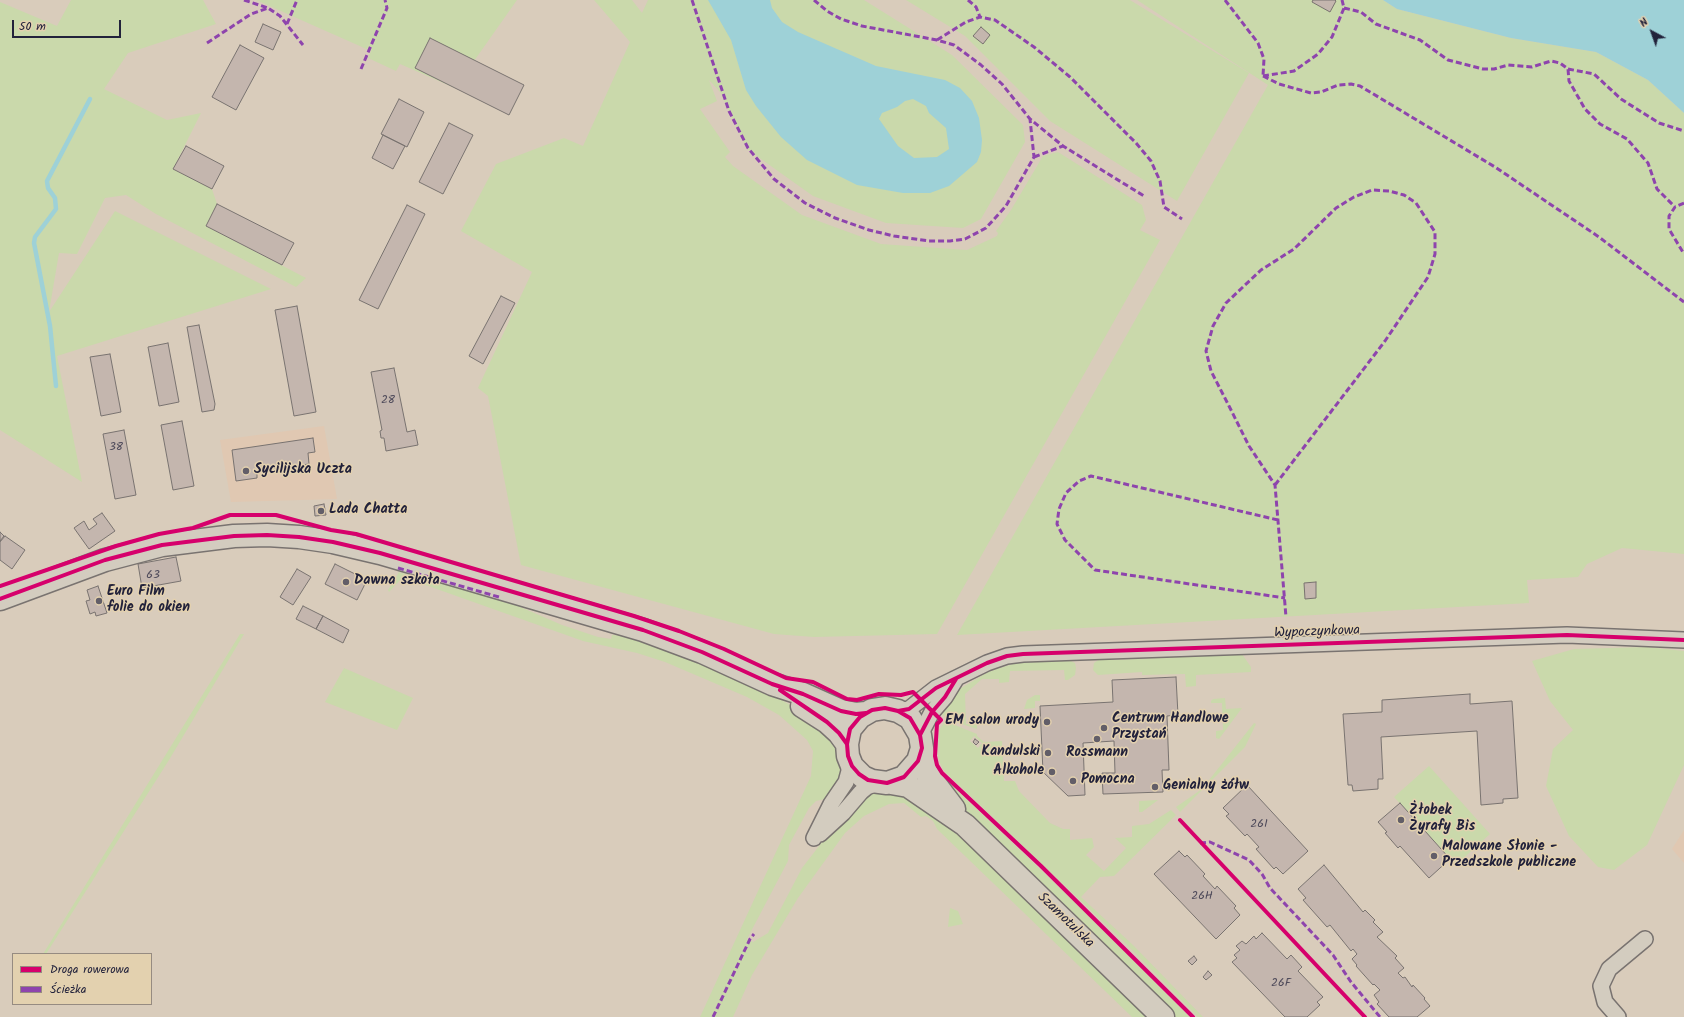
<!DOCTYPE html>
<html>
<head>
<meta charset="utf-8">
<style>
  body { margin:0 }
  #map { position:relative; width:1684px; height:1017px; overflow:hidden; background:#d9ccbb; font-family:Kalam,sans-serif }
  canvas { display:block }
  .legend { position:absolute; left:12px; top:953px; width:140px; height:52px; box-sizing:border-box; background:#e3d1af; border:1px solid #968b81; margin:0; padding:5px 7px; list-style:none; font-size:12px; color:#22223b }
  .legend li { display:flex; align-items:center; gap:8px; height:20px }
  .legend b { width:20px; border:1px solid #968b81 }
  .north { position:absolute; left:1632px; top:12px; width:40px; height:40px; -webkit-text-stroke:3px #e3d1af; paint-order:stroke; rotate:319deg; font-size:11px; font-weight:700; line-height:16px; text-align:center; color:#22223b }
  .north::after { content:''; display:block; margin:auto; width:14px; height:18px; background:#22223b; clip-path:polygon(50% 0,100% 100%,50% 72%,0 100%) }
  .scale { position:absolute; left:12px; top:20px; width:109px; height:18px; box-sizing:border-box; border:2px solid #22223b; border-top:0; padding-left:5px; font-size:12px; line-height:14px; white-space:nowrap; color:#22223b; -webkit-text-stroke:3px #e3d1af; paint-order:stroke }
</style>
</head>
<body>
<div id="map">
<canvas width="1684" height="1017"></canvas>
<ul class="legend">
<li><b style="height:5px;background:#d6006c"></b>Droga rowerowa</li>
<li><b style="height:5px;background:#8e44ad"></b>Ścieżka</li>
</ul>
<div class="north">N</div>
<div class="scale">50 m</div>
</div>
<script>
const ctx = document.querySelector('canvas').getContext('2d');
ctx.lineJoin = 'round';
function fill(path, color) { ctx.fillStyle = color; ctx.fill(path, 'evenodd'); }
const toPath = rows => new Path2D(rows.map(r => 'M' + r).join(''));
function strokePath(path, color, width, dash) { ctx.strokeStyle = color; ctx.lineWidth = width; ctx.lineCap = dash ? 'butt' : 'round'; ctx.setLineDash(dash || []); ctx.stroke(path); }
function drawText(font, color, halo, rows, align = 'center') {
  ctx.font = font + ' Kalam,sans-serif'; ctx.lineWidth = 3; ctx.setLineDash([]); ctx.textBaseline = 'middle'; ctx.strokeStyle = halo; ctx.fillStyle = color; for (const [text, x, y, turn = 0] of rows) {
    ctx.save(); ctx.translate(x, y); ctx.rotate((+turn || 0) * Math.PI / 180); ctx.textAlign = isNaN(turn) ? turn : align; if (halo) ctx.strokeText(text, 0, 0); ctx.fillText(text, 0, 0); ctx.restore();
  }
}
const built = toPath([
  [324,426,337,499,231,502,220,440],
  [1684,830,1684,863,1672,849]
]);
const green = toPath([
  [71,0,203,0,216,24,128,53,104,89,167,120,201,113,173,169,212,189,217,204,206,226,306,278,296,287,156,214,126,195,105,198,77,254,59,253,49,312,115,211,271,289,57,356,82,482,0,430,0,2,57,26],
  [256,0,517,0,455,88,400,64,396,71,368,58,371,51],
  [594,0,632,0,642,13,648,0,864,0,952,55,1023,125,1025,142,981,219,963,228,886,223,813,196,747,149,720,92,709,80,717,101,700,109,730,152,725,157,733,166,802,215,881,244,967,250,997,236,998,233,996,231,1011,210,1043,156,1058,152,1142,205,1146,220,1140,230,1160,240,937,634,814,637,774,634,521,565,488,396,478,388,532,272,461,231,496,164,564,138,583,146,630,42],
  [906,0,1130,0,1249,73,1177,201,1050,121,965,36],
  [1137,0,1383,0,1397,9,1511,38,1596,52,1648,80,1684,113,1684,554,1622,548,1587,564,1578,577,1527,580,1529,603,957,635,1268,85],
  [399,572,509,602,562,625,598,637,611,639,612,635,629,636,656,644,760,687,827,727,839,744,842,773,829,798,816,801,809,808,789,845,788,861,747,939,753,942,768,933,802,868,826,837,862,797,874,791,898,790,977,847,1151,1017,1132,1017,937,829,933,821,926,816,921,817,904,803,889,804,864,816,845,833,798,898,752,975,733,1017,700,1017,811,776,813,751,807,740,779,715,747,697,665,662,637,653,583,641,403,577,389,592,388,590],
  [240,634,244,634,169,760,46,954,43,954],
  [1647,647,1684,651,1684,765,1647,845,1614,870,1598,867,1569,836,1546,786,1553,749,1573,730,1550,701,1532,661,1574,649],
  [1242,654,1251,667,1251,672,1196,675,1196,686,1186,687,1185,674,1142,675,1142,672,1098,675,1093,670,1094,663,1103,657,1114,660],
  [1065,658,1075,663,1076,668,1075,675,1068,680,1065,680,1064,670,1010,671,1009,682,999,683,999,679,982,679,965,694,966,724,977,724,977,729,947,719,939,712,961,688,988,672,1019,662],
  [344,668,413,698,397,730,325,702],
  [1035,695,1040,695,1040,701,1035,701,1035,708,1024,709,1027,700],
  [1225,698,1226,709,1242,708,1219,739,1216,738,1216,731,1223,730,1222,703,1211,703,1211,701,1213,699],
  [945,721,977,734,977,736,984,742,1002,741,1004,781,1015,781,1019,791,1050,823,1063,829,1070,829,1070,840,1092,838,1094,847,1086,855,1104,871,1126,848,1115,838,1132,837,1132,826,1149,824,1171,810,1176,815,1114,876,1100,877,1081,897,1133,945,1203,1017,1198,1017,1123,941,943,770,938,758,939,730],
  [974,736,982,743,978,748,970,741],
  [934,723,932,731,932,755,938,772,1081,908,1190,1017,1174,1017,988,835,955,800,934,775,927,734],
  [1254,723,1256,724,1245,747,1180,812,1176,807,1202,789],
  [1429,766,1490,834,1456,865,1394,797],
  [1158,800,1142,812,1139,812,1139,801],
  [950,908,958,911,963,924,948,927]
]);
const water = toPath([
  [708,0,770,0,772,8,782,22,798,32,876,66,945,80,960,88,972,101,979,118,982,140,981,152,977,162,949,186,930,193,903,193,857,185,807,160,781,137,756,106,746,90,731,40],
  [913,99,926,106,929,113,946,128,949,149,937,157,914,158,898,146,879,119,882,113,897,107,905,101],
  [1383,0,1684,0,1684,113,1648,80,1596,52,1511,38,1397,9]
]);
const stream = toPath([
  [56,386,50,326,34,243,35,237,56,209,55,198,48,188,47,181,90,99]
]);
const building = toPath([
  [1313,0,1335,0,1336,1,1330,12,1312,2,1313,0],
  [263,24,281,32,273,50,255,42,263,24],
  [981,27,990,35,983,44,973,36,981,27],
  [430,38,524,85,509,115,415,68,430,38],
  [240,45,264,58,236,110,212,97,240,45],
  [399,99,424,112,407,147,381,134,399,99],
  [449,123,473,135,443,194,419,182,449,123],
  [383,135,405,146,393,169,372,158,383,135],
  [186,146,224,166,212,189,173,169,186,146],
  [217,204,294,243,282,265,206,226,217,204],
  [407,205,425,214,378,309,359,300,407,205],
  [501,296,515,303,483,364,469,356,501,296],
  [297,306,316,412,294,416,275,310,297,306],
  [199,325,215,404,214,410,202,412,187,327,199,325],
  [168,343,179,402,159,406,148,347,168,343],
  [110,354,121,412,101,416,90,357,110,354],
  [394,368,407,432,415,430,418,445,386,451,384,438,381,438,380,431,382,430,371,372,394,368],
  [182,421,194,486,173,490,161,425,182,421],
  [124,430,136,495,115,499,103,434,124,430],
  [313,438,315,452,308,453,309,464,257,471,257,478,236,481,232,450,313,438],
  [324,504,326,515,315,516,314,506,324,504],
  [102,513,115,531,89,549,74,528,84,521,89,530,97,524,93,519,102,513],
  [0,532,4,536,0,541,0,532],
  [5,536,25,550,12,569,0,560,0,542,5,536],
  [176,557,181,581,142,588,138,564,176,557],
  [335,564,367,580,357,600,325,584,335,564],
  [297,569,311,577,293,605,280,597,297,569],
  [1316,582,1316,598,1305,599,1304,583,1316,582],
  [98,586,107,613,96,616,95,612,90,614,86,601,90,600,87,590,98,586],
  [303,606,323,616,316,629,296,619,303,606],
  [323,616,349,630,343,643,316,629,323,616],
  [1176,677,1178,715,1167,716,1169,770,1162,770,1163,792,1103,794,1102,773,1115,773,1114,741,1083,743,1085,795,1068,796,1043,772,1040,706,1113,702,1112,680,1176,677],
  [1470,694,1470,704,1512,701,1518,798,1503,799,1503,803,1481,805,1477,731,1381,737,1383,779,1378,779,1378,789,1353,791,1352,785,1348,785,1343,714,1382,712,1382,700,1470,694],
  [975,739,979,742,976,745,973,742,975,739],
  [1247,785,1308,851,1283,874,1276,867,1274,869,1256,849,1259,847,1247,834,1245,836,1226,816,1229,814,1223,808,1247,785],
  [1400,803,1450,859,1429,878,1400,846,1398,848,1385,833,1387,832,1378,822,1400,803],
  [1179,851,1185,857,1187,855,1205,874,1203,876,1215,889,1217,886,1236,906,1234,908,1240,915,1216,939,1154,874,1179,851],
  [1324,865,1363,912,1365,910,1375,920,1373,922,1383,932,1377,937,1397,956,1395,958,1404,968,1398,973,1403,978,1405,977,1412,987,1413,985,1425,998,1424,999,1430,1006,1417,1017,1389,1017,1377,1004,1379,1002,1374,995,1380,990,1374,984,1373,985,1356,966,1357,965,1352,959,1357,954,1353,949,1351,951,1330,925,1327,927,1303,900,1306,898,1298,889,1324,865],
  [1262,933,1287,959,1291,955,1302,967,1298,971,1323,997,1317,1002,1320,1005,1307,1017,1285,1017,1232,962,1237,958,1234,955,1240,950,1236,946,1242,941,1246,944,1254,936,1256,939,1262,933],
  [1194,956,1197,960,1192,965,1188,961,1194,956],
  [1208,971,1212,975,1206,980,1203,977,1208,971]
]);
const street = toPath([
  [898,711,909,709,936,688,987,663,1007,656,1023,654,1567,635,1684,640],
  [920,735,932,712,945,697,956,679],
  [820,834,843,813,861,792,867,787,877,783],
  [814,838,831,804,846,782,849,771,850,761],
  [1618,1017,1605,1002,1601,986,1609,969,1645,939]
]);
const secondary = toPath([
  [0,599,105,560,162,545,234,536,267,535,299,537,333,542,380,553,643,630,702,652,772,684,803,694,841,711,856,714,866,713],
  [802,706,827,722,839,733,847,744,848,756,852,766,863,777,872,781,887,783,904,777,918,761,922,748,920,735,910,718,898,711,885,708,872,710,860,717,850,729,847,744],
  [922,748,926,772,954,809],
  [891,783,908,786,965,825,1163,1017]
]);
const quiet = toPath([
  [244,0,268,8],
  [692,0,729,111,748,148,774,179,805,203,835,218,869,230,894,236,929,241,950,241,965,239,986,228,1006,206,1034,157,1030,119],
  [814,0,827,11,841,19,862,26,937,40,954,45,981,65,1002,84,1030,119,1063,146,1144,196],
  [968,0,976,7,980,17],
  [1225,0,1258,43,1264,59,1263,76],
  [1344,8,1361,12,1376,24,1420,40,1448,60,1483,69,1494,69,1508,65,1532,67,1551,61,1560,63,1568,69,1569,81,1585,109,1600,124,1627,139,1648,163,1657,189,1675,207],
  [287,24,297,0],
  [937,40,966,22,980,17,995,20,1034,47,1070,77,1136,143,1151,161,1160,181,1164,207,1182,219],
  [207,43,251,14,268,8,280,16,303,45],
  [361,69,387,8,385,0],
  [1568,69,1594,74,1621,99,1659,123,1684,131],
  [1263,76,1279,84,1311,93,1321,92,1338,85,1351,84,1360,86,1495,167,1599,237,1684,302],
  [1263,76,1294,71,1318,54,1332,37,1344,8,1342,0],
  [1034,157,1063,146],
  [1684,203,1675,207,1669,216,1669,229,1684,254],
  [1275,485,1385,341,1428,277,1435,254,1435,232,1416,203,1404,195,1389,191,1372,190,1354,197,1336,208,1294,249,1261,270,1226,303,1213,326,1206,351,1211,371,1229,406,1249,446,1275,485,1286,617],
  [1278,520,1091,476,1079,481,1066,493,1059,509,1057,524,1065,540,1095,570,1285,598],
  [398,568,499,597],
  [1200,843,1210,842,1249,860,1262,874,1270,888,1333,955,1351,982,1380,1017],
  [713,1017,750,939,754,934]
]);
const cycleway = toPath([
  [0,586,116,546,159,534,193,528,230,515,276,515,331,530,356,534,634,616,679,631,724,649,786,678,813,682,847,699,857,700,879,694,901,695,913,692,941,720,937,724,935,756,937,765,942,773,1041,866,1193,1017],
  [0,599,105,560,162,545,234,536,267,535,299,537,333,542,380,553,643,630,702,652,772,684,803,694,841,711,856,714,866,713],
  [780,690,827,722,839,733,847,744,848,756,852,766,859,774,868,780,887,783,904,777,918,761,922,748,920,735,910,718,898,711,885,708,872,710,860,717,850,729,847,744],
  [898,711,909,709,936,688,987,663,1007,656,1023,654,1567,635,1684,640],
  [920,735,932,712,945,697,956,679],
  [1180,820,1365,1017]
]);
const markers = [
  [246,471,4,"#625e68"],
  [321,511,4,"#625e68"],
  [346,582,4,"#625e68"],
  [99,601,4,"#625e68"],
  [1047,722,4,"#625e68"],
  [1104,728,4,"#625e68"],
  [1097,739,4,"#625e68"],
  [1048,753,4,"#625e68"],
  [1052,772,4,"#625e68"],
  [1073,781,4,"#625e68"],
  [1155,787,4,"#625e68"],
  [1401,820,4,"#625e68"],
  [1434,856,4,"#625e68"]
];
const numberNames = [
  ["28",388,401],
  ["38",116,448],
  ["63",153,576],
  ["26I",1259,825],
  ["26H",1202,897],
  ["26F",1281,984]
];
const poiNames = [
  ["Sycilijska Uczta",254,471],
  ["Lada Chatta",329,511],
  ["Dawna szkoła",354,582],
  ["Euro Film",107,593],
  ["folie do okien",107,609],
  ["Centrum Handlowe",1112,720],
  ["Przystań",1112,736],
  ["EM salon urody",1039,722,"right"],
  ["Kandulski",1040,753,"right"],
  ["Rossmann",1097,754,"center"],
  ["Alkohole",1044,772,"right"],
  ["Pomocna",1081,781],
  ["Genialny żółw",1163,787],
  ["Żłobek",1409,812],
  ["Żyrafy Bis",1409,828],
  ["Malowane Słonie -",1442,848],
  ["Przedszkole publiczne",1442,864]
];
const streetNames = [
  ["Wypoczynkowa",1317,633,-2],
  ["Szamotulska",1065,921,44]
];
fill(built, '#e0c8b2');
fill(green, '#cad9ab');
fill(water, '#9ed1d7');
strokePath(stream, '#9ed1d7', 4.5);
fill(building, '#c4b6ae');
strokePath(building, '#797370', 1);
strokePath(street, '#797370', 18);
strokePath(secondary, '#797370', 25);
strokePath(street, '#d3ccbf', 15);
strokePath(secondary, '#d3ccbf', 22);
strokePath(quiet, '#8e44ad', 3, [6, 3]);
strokePath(cycleway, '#d6006c', 4);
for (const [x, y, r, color] of markers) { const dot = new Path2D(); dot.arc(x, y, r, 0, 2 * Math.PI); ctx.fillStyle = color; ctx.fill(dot); strokePath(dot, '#e3d1af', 1.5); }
drawText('12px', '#4e4a5a', null, numberNames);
drawText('bold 14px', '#22223b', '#e3d1af', poiNames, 'left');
drawText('14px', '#22223b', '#e3d1af', streetNames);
</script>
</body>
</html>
